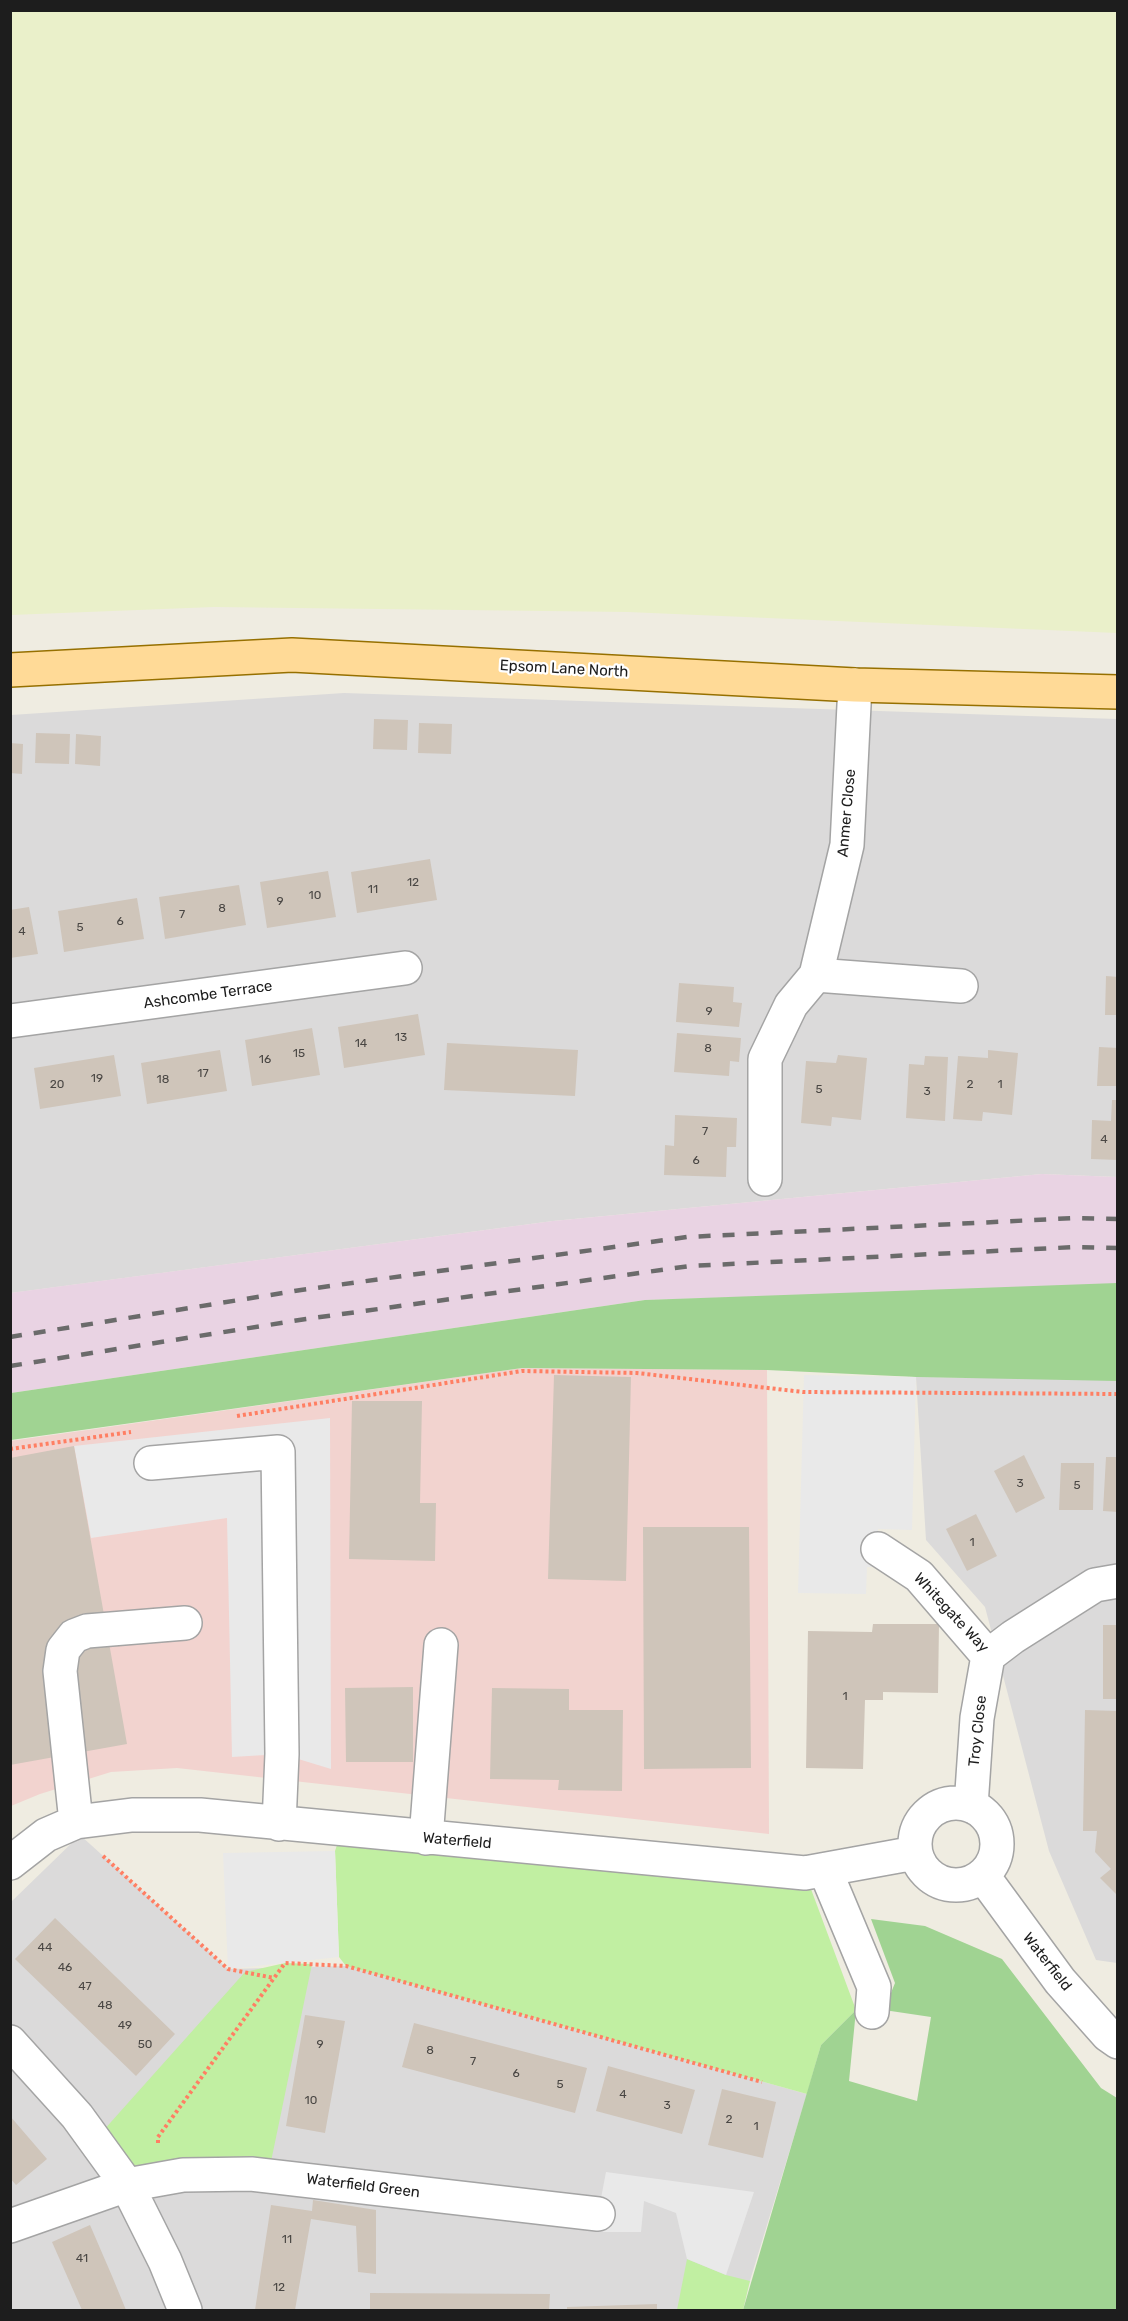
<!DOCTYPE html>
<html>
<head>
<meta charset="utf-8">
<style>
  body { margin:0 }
  #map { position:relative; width:1128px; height:2321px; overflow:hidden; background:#efece1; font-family:Rubik,sans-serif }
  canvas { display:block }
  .frame { position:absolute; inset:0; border:12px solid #1d1d1d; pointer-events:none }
</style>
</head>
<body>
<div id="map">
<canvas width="1128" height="2321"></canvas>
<div class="frame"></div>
</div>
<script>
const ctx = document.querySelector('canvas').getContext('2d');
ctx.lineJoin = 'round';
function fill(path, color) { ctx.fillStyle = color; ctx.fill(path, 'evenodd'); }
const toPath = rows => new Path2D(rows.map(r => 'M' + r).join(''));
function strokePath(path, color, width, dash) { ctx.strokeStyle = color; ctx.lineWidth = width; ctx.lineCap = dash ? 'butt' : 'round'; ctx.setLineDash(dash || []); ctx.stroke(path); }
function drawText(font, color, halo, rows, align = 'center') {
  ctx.font = font + ' Rubik,sans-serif'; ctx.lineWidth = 4.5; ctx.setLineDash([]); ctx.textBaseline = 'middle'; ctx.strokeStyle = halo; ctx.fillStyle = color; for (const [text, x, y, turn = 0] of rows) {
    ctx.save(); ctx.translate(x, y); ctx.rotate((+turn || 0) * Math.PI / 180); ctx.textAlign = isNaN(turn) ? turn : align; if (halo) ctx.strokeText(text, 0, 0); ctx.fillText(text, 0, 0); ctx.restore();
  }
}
const residential = toPath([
  [344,693,1117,719,1117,1177,1042,1174,553,1221,11,1293,11,715],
  [916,1377,1117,1379,1117,1963,1096,1960,1049,1851,985,1607,926,1540],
  [80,1835,228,1969,346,1966,807,2094,741,2310,11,2310,11,1902]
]);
const commercial = toPath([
  [522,1368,767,1370,769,1834,177,1768,111,1772,40,1794,11,1806,10,1441]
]);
const industrial = toPath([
  [1042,1174,1117,1177,1117,1286,645,1300,11,1393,10,1293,553,1221]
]);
const farmland = toPath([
  [10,11,1117,11,1117,633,628,612,214,607,11,615]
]);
const grass = toPath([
  [342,1830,805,1873,856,2010,821,2045,807,2094,346,1966,339,1957,335,1851],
  [285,1963,312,1964,268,2176,127,2185,94,2141,245,1972],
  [687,2259,726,2275,750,2281,743,2310,677,2310]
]);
const forest = toPath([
  [1117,1283,1117,1381,916,1377,767,1370,522,1368,11,1440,11,1393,645,1300],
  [871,1919,925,1926,1002,1959,1101,2088,1117,2098,1117,2310,743,2310,821,2045,856,2010,849,2081,917,2101,931,2017,884,2010,895,1983]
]);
const parking = toPath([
  [804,1375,916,1377,912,1530,878,1529,877,1567,867,1567,866,1594,798,1593],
  [330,1418,331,1769,282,1754,232,1757,227,1518,91,1538,74,1446],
  [335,1851,339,1957,228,1969,223,1853],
  [606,2172,754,2192,726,2275,687,2259,676,2213,644,2201,641,2232,598,2232,598,2214]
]);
const building = toPath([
  [374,719,408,720,407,750,373,749],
  [419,723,452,724,451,754,418,753],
  [36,733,70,734,69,764,35,763],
  [76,734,101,736,100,766,75,764],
  [10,743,23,744,22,774,10,773],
  [430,859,437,900,357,913,351,872],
  [328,871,336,917,267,928,260,882],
  [239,885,246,925,165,939,159,897],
  [137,898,144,939,64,952,58,911],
  [29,907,38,954,10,958,10,910],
  [1106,976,1118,977,1118,1015,1105,1015],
  [679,983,734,987,733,1002,742,1003,739,1027,676,1022],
  [418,1014,425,1055,344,1068,338,1027],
  [312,1028,320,1075,252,1086,245,1040],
  [677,1033,741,1038,739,1062,730,1061,729,1076,674,1072],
  [447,1043,578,1050,575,1096,444,1090],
  [1099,1047,1118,1048,1118,1086,1097,1086],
  [220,1050,227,1091,147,1104,141,1063],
  [988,1050,1018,1053,1012,1115,983,1112,982,1121,953,1119,958,1056,988,1058],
  [114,1055,121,1096,40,1109,34,1068],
  [838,1055,867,1058,861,1120,832,1117,831,1126,801,1123,806,1061,836,1063],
  [925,1056,948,1057,945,1121,906,1118,909,1064,924,1065],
  [1112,1100,1118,1100,1118,1160,1091,1159,1092,1120,1111,1121],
  [675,1115,737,1118,736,1147,727,1147,726,1177,664,1175,665,1145,674,1146],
  [554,1375,631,1377,626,1581,548,1579],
  [352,1401,422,1401,420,1503,436,1503,435,1561,349,1559],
  [74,1446,127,1744,10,1765,10,1458],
  [1024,1455,1045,1498,1016,1513,994,1471],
  [1106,1457,1118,1457,1118,1512,1103,1511],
  [1061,1463,1094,1463,1093,1510,1059,1510],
  [976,1514,997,1556,967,1571,946,1529],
  [643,1527,749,1527,751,1768,644,1769],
  [873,1624,939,1624,938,1693,883,1692,883,1700,865,1700,863,1769,806,1768,808,1631,872,1632],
  [1103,1625,1118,1625,1118,1699,1103,1699],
  [413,1687,413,1762,346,1762,345,1688],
  [492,1688,569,1689,569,1710,623,1710,622,1791,558,1790,559,1780,490,1779],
  [1085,1710,1118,1711,1118,1896,1100,1878,1111,1869,1095,1852,1097,1831,1083,1831],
  [55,1918,175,2034,136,2076,15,1959],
  [305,2015,345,2021,325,2133,286,2126],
  [414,2023,587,2068,575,2113,402,2067],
  [608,2066,695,2090,682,2134,596,2111],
  [722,2089,776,2102,763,2158,708,2145],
  [10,2116,47,2159,16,2185,10,2178],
  [313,2200,376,2210,376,2274,358,2272,356,2226,311,2219,295,2310,255,2310,271,2205,312,2211],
  [90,2225,112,2276,126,2310,82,2310,52,2242],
  [370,2293,550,2294,549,2310,370,2310],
  [657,2304,657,2310,567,2310,567,2307]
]);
const path = toPath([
  [237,1416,522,1371,637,1373,803,1392,1118,1394],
  [10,1449,131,1432],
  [103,1856,228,1969,274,1978],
  [158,2143,158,2137,285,1963,346,1966,762,2082]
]);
const minor = toPath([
  [816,975,847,845,855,685],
  [10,1021,405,968],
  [765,1179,765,1059,791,1005,816,975,961,986],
  [151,1463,278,1452,282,1754,279,1824],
  [878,1549,919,1576,988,1656],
  [988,1656,1013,1637,1095,1585,1118,1581],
  '915 1844a41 41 0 1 1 82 0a41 41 0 1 1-82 0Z',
  [971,1806,977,1718,988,1656],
  [76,1822,60,1671,63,1650,74,1636,87,1631,185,1623],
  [426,1838,441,1645],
  [10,1863,46,1835,76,1822,132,1815,200,1815,805,1873,915,1853],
  [825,1870,874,1987,872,2012],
  [983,1876,1060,1981,1108,2035,1118,2042],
  [10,2042,77,2116,127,2185,165,2261,185,2310],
  [10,2226,127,2185,183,2175,251,2174,598,2214]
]);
const major = toPath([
  [10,670,292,655,855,685,1118,692]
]);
const rail = toPath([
  [10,1337,301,1290,687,1237,1076,1218,1118,1219],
  [10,1366,306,1319,690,1266,1076,1247,1118,1248]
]);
const numberNames = [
  ["12",413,883],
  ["11",373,890],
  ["10",315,896],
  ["9",280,902],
  ["8",222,909],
  ["7",182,915],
  ["6",120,922],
  ["5",80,928],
  ["4",22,932],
  ["9",709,1012],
  ["13",401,1038],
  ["14",361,1044],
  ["8",708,1049],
  ["15",299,1054],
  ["16",265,1060],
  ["17",203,1074],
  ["19",97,1079],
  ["18",163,1080],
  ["20",57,1085],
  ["2",970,1085],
  ["1",1000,1085],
  ["5",819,1090],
  ["3",927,1092],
  ["7",705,1132],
  ["4",1104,1140],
  ["6",696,1161],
  ["3",1020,1484],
  ["5",1077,1486],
  ["1",972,1543],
  ["1",845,1697],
  ["44",45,1948],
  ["46",65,1968],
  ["47",85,1987],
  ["48",105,2006],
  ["49",125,2026],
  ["50",145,2045],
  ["9",320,2045],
  ["8",430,2051],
  ["7",473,2062],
  ["6",516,2074],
  ["5",560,2085],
  ["4",623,2095],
  ["10",311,2101],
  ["3",667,2106],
  ["2",729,2120],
  ["1",756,2127],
  ["11",287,2240],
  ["41",82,2259],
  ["12",279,2288]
];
const streetNames = [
  ["Epsom Lane North",564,669,3],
  ["Anmer Close",847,813,-85],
  ["Ashcombe Terrace",208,995,-8],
  ["Whitegate Way",951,1613,47],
  ["Troy Close",978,1731,-84],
  ["Waterfield",457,1841,5],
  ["Waterfield",1047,1962,52],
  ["Waterfield Green",363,2186,7]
];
fill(residential, '#dbdada');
fill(commercial, '#f2d3cf');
fill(industrial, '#e9d3e3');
fill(farmland, '#eaf0ca');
fill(grass, '#c1efa2');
fill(forest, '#a0d392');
fill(parking, '#e9e9e9');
fill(building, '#cfc5ba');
strokePath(minor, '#a4a4a4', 36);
strokePath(major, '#967000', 36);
strokePath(path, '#ff7f63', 4, [3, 3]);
strokePath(minor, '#fff', 33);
strokePath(major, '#ffda97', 33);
strokePath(rail, '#6b6b6b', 4.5, [12, 12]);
drawText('12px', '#4a4744', null, numberNames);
drawText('15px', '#1d1d1d', '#fff', streetNames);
</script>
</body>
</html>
